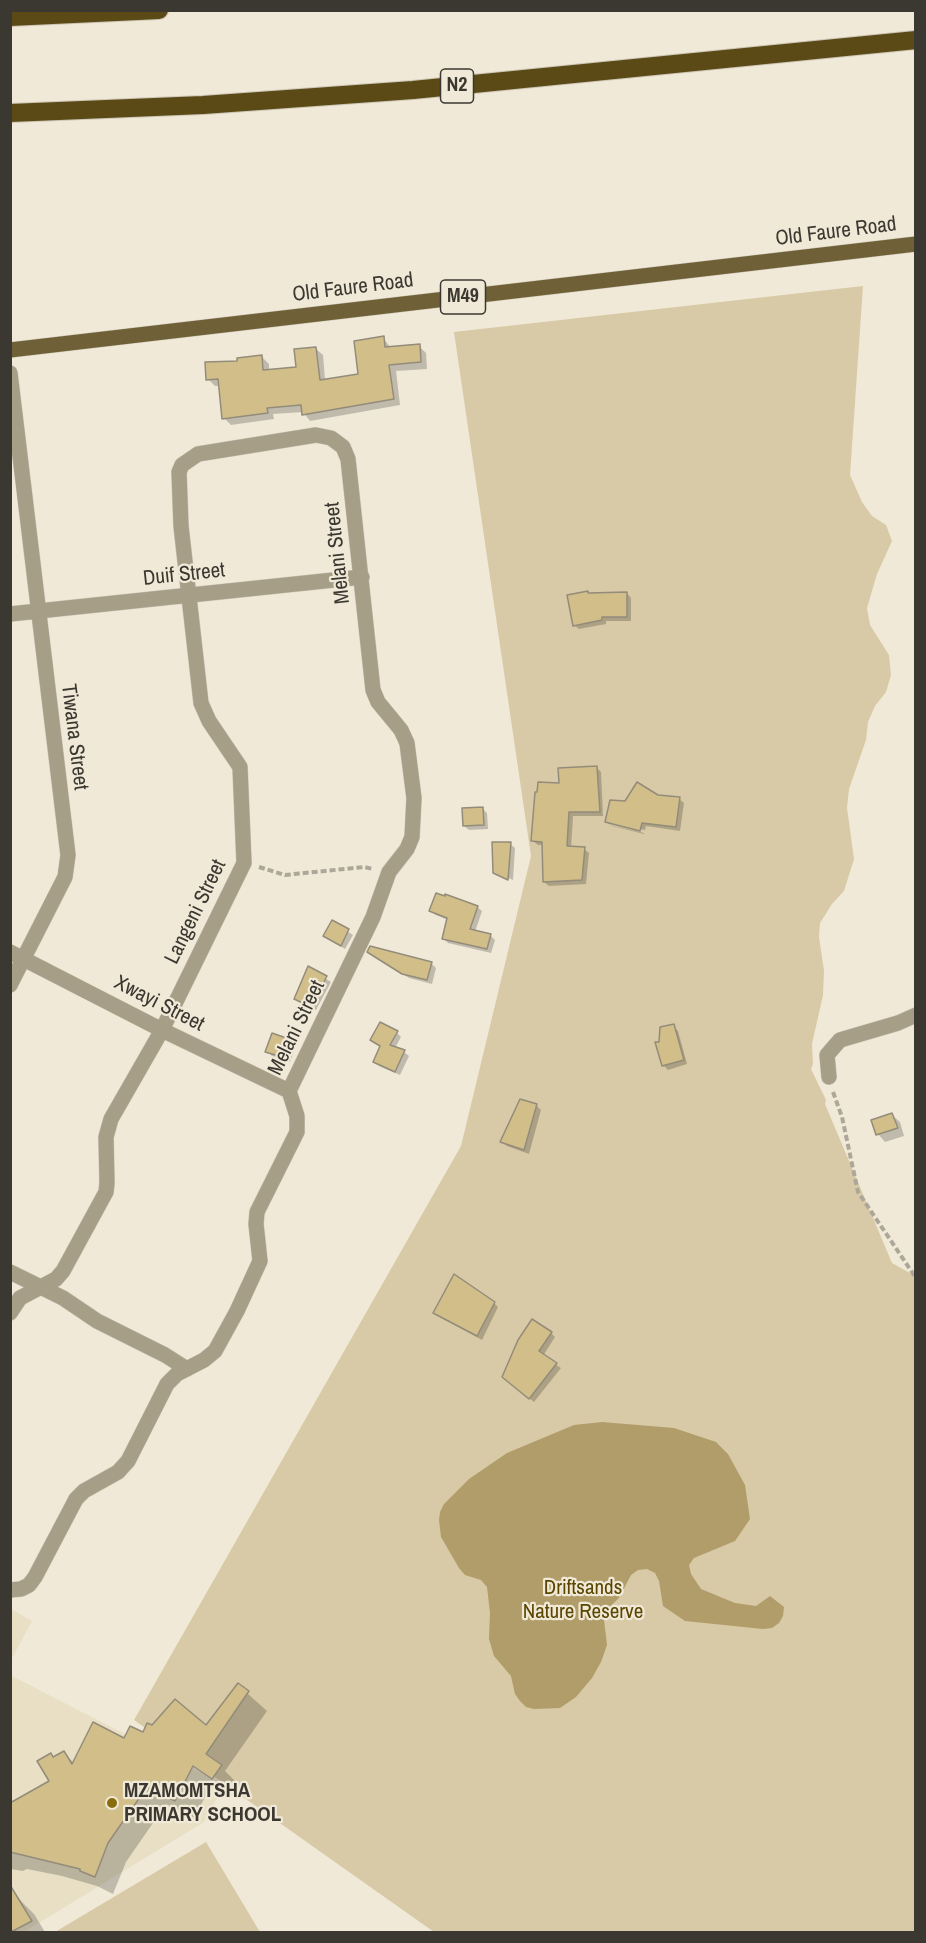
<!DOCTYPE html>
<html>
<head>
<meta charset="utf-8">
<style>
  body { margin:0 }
  #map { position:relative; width:926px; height:1943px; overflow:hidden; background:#f0e9d7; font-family:"Archivo Narrow",sans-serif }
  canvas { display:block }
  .frame { position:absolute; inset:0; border:12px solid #3b3831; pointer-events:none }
</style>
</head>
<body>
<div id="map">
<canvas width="926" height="1943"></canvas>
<div class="frame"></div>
</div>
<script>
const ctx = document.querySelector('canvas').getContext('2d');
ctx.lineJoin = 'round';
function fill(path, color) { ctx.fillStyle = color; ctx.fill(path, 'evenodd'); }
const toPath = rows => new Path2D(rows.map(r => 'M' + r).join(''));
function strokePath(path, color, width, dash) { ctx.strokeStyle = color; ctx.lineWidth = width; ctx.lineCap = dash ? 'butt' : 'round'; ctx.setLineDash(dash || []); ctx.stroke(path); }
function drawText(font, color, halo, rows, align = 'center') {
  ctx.font = font + ' "Archivo Narrow",sans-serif'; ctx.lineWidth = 4.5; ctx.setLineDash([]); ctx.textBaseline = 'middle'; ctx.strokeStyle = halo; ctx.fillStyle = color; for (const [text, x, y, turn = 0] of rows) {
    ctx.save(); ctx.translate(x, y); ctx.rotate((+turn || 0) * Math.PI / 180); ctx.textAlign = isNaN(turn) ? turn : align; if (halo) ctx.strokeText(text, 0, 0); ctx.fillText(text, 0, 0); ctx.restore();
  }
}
const built = toPath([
  [11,1609,32,1621,11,1660],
  [10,1675,224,1785,204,1822,24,1932,11,1932]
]);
const green = toPath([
  [863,286,850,475,862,502,872,516,886,525,892,541,877,574,867,608,870,625,889,655,891,675,886,692,875,706,868,722,866,740,849,789,847,808,854,859,844,891,832,904,820,923,819,937,824,971,823,995,812,1044,813,1064,811,1069,826,1100,825,1104,892,1263,915,1276,915,1932,434,1932,134,1720,461,1146,531,856,454,332],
  [206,1842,260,1932,55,1932]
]);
const water = toPath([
  [602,1422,674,1428,716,1442,728,1454,745,1485,750,1519,735,1541,694,1558,689,1565,691,1574,701,1589,735,1603,756,1606,770,1596,784,1607,783,1616,779,1623,772,1628,763,1629,685,1621,663,1606,659,1581,655,1573,647,1569,638,1570,631,1575,619,1598,605,1611,604,1620,607,1645,601,1662,592,1678,576,1697,560,1708,534,1709,526,1707,520,1701,515,1694,511,1676,494,1656,489,1639,490,1613,487,1587,481,1580,465,1575,459,1568,441,1537,439,1520,440,1512,444,1504,469,1479,507,1453,574,1425]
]);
const shadow = toPath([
  [383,338,391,348,419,346,426,353,427,369,396,371,400,405,310,421,303,412,273,414,274,419,231,425,224,418,220,386,215,386,208,379,239,362,262,357,269,364,269,371,298,369,316,349,323,355,325,380,360,376],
  [627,593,631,598,631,621,606,621,606,624,579,629,574,625,589,594],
  [597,768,601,772,603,816,573,816,571,848,584,849,589,853,586,884,549,886,544,882,543,845,538,845,533,841,560,784],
  [657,796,679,799,684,803,680,831,646,826,645,830,610,822,610,825,607,822,626,803],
  [482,808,487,813,488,829,469,830,464,826],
  [610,825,644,833,644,834,612,826],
  [510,844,515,848,513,880,497,873],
  [446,898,477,907,482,911,475,932,490,935,495,940,491,953,448,943,444,939,448,920,436,915,431,911],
  [332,922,353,935,345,949,325,936],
  [373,956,431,963,436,968,432,984,409,978],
  [309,968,331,982,316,1010,301,1003,296,999],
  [673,1026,678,1031,687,1064,668,1070,664,1066,657,1044,661,1044],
  [397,1033,401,1037,395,1048,404,1052,409,1056,400,1075,379,1066,375,1062,381,1047,372,1040],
  [291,1041,296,1045,290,1062,272,1056,267,1051],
  [536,1105,541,1110,529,1154,507,1146,502,1142],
  [892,1115,900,1122,904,1136,885,1142,878,1134],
  [494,1303,498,1307,482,1340,440,1317,435,1312],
  [551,1333,555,1337,543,1356,561,1368,534,1402,508,1381],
  [238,1685,267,1711,225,1771,239,1785,231,1796,212,1784,194,1818,166,1804,126,1862,113,1894,97,1886,62,1876,27,1869,23,1871,10,1869,10,1805,51,1782,54,1758,64,1753,74,1763,124,1740,144,1734,206,1728],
  [15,1895,34,1914,45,1932,10,1932,10,1898]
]);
const building = toPath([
  [384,336,385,347,420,344,421,362,389,365,394,399,302,415,301,405,267,408,268,413,222,419,218,379,206,380,205,362,237,361,237,358,262,355,263,370,296,367,294,349,316,347,320,380,358,374,354,341,384,336],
  [588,591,588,593,627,592,627,617,602,617,602,620,573,626,567,595,588,591],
  [597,766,600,812,569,812,567,846,585,847,582,880,543,882,542,842,531,841,535,792,537,792,538,782,559,783,558,768,597,766],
  [637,782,658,795,680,797,676,827,642,823,640,831,605,822,610,800,625,801,637,782],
  [483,807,484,825,463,826,462,808,483,807],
  [492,842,511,842,508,880,493,873,492,842],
  [436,893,445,896,445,894,478,906,470,929,491,934,487,949,442,939,447,918,429,911,436,893],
  [332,920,349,929,341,946,323,936,332,920],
  [370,946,432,962,427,980,402,974,367,952,370,946],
  [308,966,327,976,311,1007,294,999,308,966],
  [380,1022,398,1031,390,1045,405,1050,395,1072,373,1062,380,1046,370,1040,380,1022],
  [674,1024,684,1060,662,1066,655,1042,659,1042,660,1027,674,1024],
  [272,1033,292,1040,286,1058,265,1052,272,1033],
  [520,1099,537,1104,524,1150,500,1142,520,1099],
  [892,1113,898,1128,876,1135,871,1120,892,1113],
  [454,1274,495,1302,477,1336,433,1313,454,1274],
  [532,1319,552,1332,539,1351,557,1363,529,1399,502,1377,518,1340,532,1319],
  [238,1683,249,1691,206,1754,222,1765,212,1779,193,1766,175,1801,147,1787,108,1843,95,1877,80,1871,80,1869,10,1852,10,1803,49,1781,37,1761,51,1753,53,1757,64,1751,72,1764,93,1722,124,1738,130,1726,143,1732,147,1723,152,1725,175,1699,206,1725,238,1683],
  [10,1885,32,1921,11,1932,10,1932,10,1885]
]);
const path = toPath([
  [259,867,285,875,364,867,373,869],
  [833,1092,842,1117,858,1192,916,1278]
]);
const minor = toPath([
  [10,373,68,855,65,877,10,985],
  [10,614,362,577],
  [10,952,162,1030,289,1091],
  [829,1077,827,1055,840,1040,898,1023,916,1015],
  [10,1272,63,1298,97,1321,165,1355,187,1369],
  [10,1313,20,1298,56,1279,63,1271,106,1192,107,1183,106,1137,111,1119,162,1030,244,863,240,767,209,721,201,703,181,526,179,472,182,465,198,454,316,435,331,438,343,447,348,459,373,690,378,702,401,730,407,743,414,798,412,837,407,849,389,872,373,917,289,1091,297,1116,297,1132,257,1212,256,1224,260,1261,237,1311,215,1351,204,1360,177,1374,167,1384,128,1461,118,1472,84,1491,76,1499,35,1577,29,1585,21,1589,10,1590]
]);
const primary = toPath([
  [10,350,916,244]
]);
const motorway = toPath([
  [10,17,159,10],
  [10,113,203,105,413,90,916,40]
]);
const markers = [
  [112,1803,6,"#896c0c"]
];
const shields = [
  [457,86,33],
  [463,297,45]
];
const shieldNames = [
  ["N2",457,86],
  ["M49",463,297]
];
const streetNames = [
  ["Old Faure Road",836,232,-7],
  ["Old Faure Road",353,288,-7],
  ["Melani Street",338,553,-96],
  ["Duif Street",184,575,-6],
  ["Tiwana Street",74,737,83],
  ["Langeni Street",196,912,-64],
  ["Xwayi Street",159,1004,27],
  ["Melani Street",297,1028,-64]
];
const parkNames = [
  ["Driftsands",583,1588],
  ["Nature Reserve",583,1612]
];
const poiNames = [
  ["MZAMOMTSHA",124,1791],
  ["PRIMARY SCHOOL",124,1815]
];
fill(built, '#e8dfc5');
fill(green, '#d8caa6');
fill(water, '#b09d6a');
fill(shadow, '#0003');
fill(building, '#d2be89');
strokePath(building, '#938c7b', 1.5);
strokePath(minor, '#ccc6b6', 16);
strokePath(primary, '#ccc6b6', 16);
strokePath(motorway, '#ccc6b6', 20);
strokePath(path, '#aca799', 4, [6, 3]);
strokePath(minor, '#a79e88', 15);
strokePath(primary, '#6f6037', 15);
strokePath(motorway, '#5b4a16', 18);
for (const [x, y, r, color] of markers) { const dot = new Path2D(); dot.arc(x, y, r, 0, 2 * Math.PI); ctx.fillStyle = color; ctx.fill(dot); strokePath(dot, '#f0e9d7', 2); }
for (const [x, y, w] of shields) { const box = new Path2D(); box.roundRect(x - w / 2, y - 17, w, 34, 4.5); ctx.fillStyle = '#f0e9d7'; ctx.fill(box); strokePath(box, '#3b3831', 1.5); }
drawText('bold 20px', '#3b3831', null, shieldNames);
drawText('21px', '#3b3831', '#f0e9d7', streetNames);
drawText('21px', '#5a4601', '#f0e9d7', parkNames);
drawText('bold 21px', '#3b3831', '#f0e9d7', poiNames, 'left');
</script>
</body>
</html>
